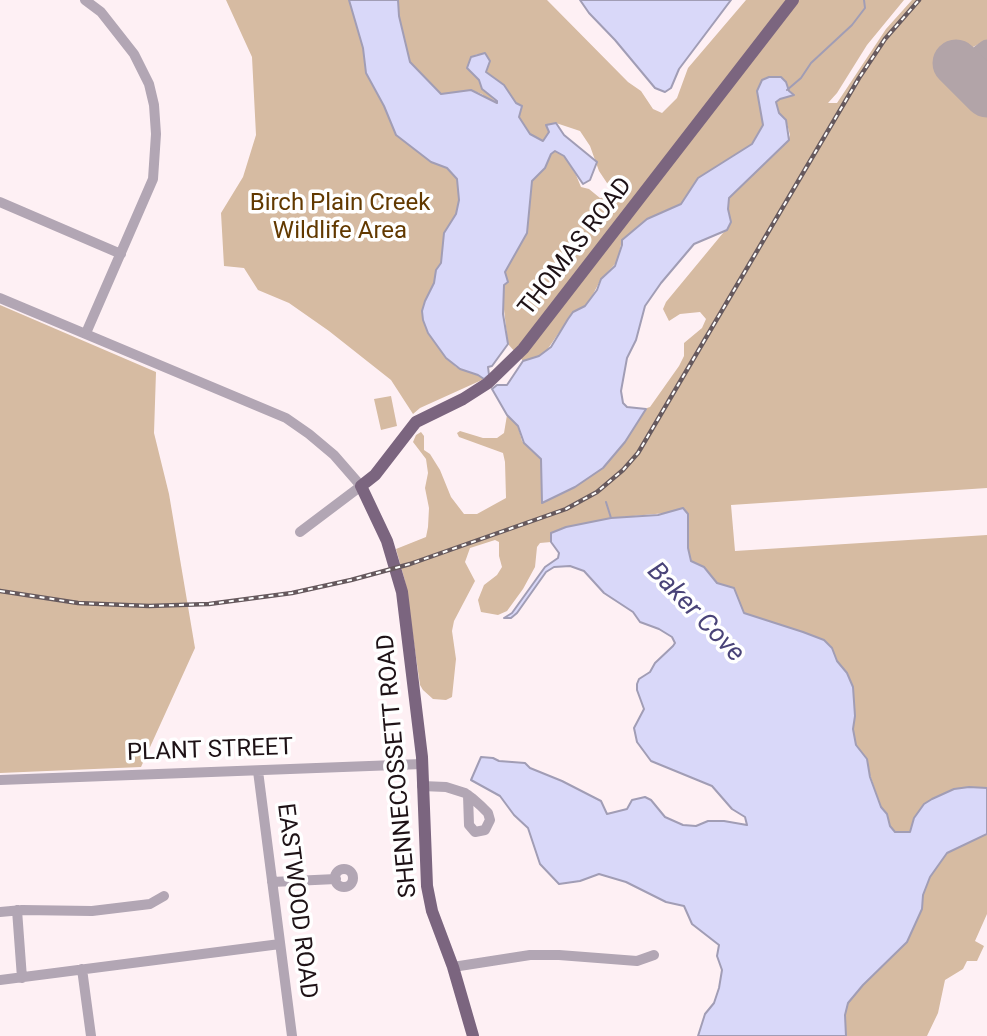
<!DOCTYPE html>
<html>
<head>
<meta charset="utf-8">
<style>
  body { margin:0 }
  canvas { display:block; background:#fef0f4 }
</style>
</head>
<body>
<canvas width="987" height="1036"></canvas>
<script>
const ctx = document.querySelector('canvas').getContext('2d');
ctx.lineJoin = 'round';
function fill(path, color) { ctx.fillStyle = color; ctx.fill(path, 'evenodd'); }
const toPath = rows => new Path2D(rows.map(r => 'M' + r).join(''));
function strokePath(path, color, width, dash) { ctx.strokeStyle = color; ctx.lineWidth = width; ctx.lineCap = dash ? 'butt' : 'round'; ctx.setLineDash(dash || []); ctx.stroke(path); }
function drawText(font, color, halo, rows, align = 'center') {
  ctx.font = font + ' Roboto,sans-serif'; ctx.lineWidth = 7; ctx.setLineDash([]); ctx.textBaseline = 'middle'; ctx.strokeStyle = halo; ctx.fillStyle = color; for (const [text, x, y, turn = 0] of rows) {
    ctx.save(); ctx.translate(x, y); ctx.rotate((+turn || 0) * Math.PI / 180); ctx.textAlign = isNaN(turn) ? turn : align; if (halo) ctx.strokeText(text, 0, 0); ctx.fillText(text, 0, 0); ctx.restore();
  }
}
const green = toPath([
  [226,0,349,0,363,48,366,73,384,106,396,135,431,162,447,168,457,179,459,200,456,214,446,229,441,263,436,270,434,283,422,311,447,358,456,367,478,375,484,379,420,408,413,414,391,380,329,331,289,303,258,290,244,268,224,266,221,213,243,177,256,135,252,57],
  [398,0,547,0,628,82,641,91,653,109,662,113,677,98,688,68,746,0,904,0,867,45,837,93,828,103,837,103,886,29,912,0,987,0,987,40,973,47,945,74,987,116,987,488,731,505,735,551,987,535,987,788,969,787,954,789,932,799,924,804,914,818,910,832,895,832,890,826,887,814,881,807,868,769,856,745,853,729,855,716,853,687,847,673,839,664,830,645,803,632,744,613,734,588,717,583,708,572,691,561,688,548,689,518,666,513,611,518,570,528,566,527,551,533,551,542,540,543,537,547,535,567,523,589,507,611,498,615,481,612,478,600,484,585,497,575,502,567,499,556,499,542,495,540,470,548,465,562,475,581,454,621,452,631,456,659,452,697,446,700,433,699,423,690,420,685,405,581,396,549,426,537,428,527,429,508,425,488,428,473,426,459,413,442,416,435,421,432,424,436,424,450,430,454,440,470,451,497,464,514,477,514,506,498,505,462,503,453,459,437,457,433,460,431,483,438,497,438,504,433,507,415,518,426,522,441,541,459,541,501,575,487,603,468,625,442,647,408,650,407,679,366,684,356,684,343,702,328,706,319,700,312,680,314,669,321,663,309,666,302,728,227,731,222,728,209,729,198,788,141,790,135,786,120,779,113,776,102,780,99,794,95,789,91,786,85,759,86,758,96,763,121,762,130,756,140,744,150,698,178,681,204,647,219,622,240,617,262,601,279,589,302,580,310,573,312,547,350,539,356,523,361,508,344,503,301,504,285,508,282,505,272,527,233,532,181,545,168,551,154,556,151,564,156,576,175,581,187,589,189,600,198,609,197,611,189,599,171,590,146,580,131,556,123,543,141,530,134,519,117,522,108,516,103,504,85,488,74,486,69,489,64,479,54,475,55,481,86,497,103,494,104,482,94,471,90,445,95,438,92,410,62,399,16],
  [0,305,156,372,154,433,169,494,195,648,141,767,0,773],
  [391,396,397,426,381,430,374,399],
  [987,834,987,914,975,941,984,946,977,961,967,961,963,969,945,980,938,1013,927,1036,846,1036,845,1015,848,1003,863,985,907,942,922,909,923,895,930,877,947,853]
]);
const water = toPath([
  [349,0,398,0,399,16,410,62,441,94,471,90,497,103,497,101,482,89,479,80,467,68,471,57,485,53,490,61,486,72,504,85,516,103,522,106,519,117,530,134,543,141,549,132,546,125,556,123,564,135,597,162,590,180,583,184,564,156,555,151,551,154,545,168,532,181,527,233,505,272,508,282,504,285,503,314,508,344,492,366,488,367,489,375,484,379,478,375,460,369,446,358,428,333,423,320,422,311,425,301,434,283,436,270,441,263,444,233,456,214,459,200,457,179,447,168,431,162,396,135,384,106,366,73,363,48,349,0],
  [580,0,731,0,679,69,671,88,665,92,655,88,615,40,589,13,580,0],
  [769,77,781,77,786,82,789,91,794,95,780,99,776,102,779,113,786,120,789,140,729,198,728,209,731,222,727,230,694,244,661,283,645,306,636,340,627,358,621,391,623,403,627,407,646,409,625,442,603,468,575,487,542,503,541,459,524,443,518,426,507,415,492,389,497,385,507,385,523,361,539,356,551,347,568,319,573,312,585,306,597,290,601,279,615,266,622,245,622,240,647,219,681,204,698,178,752,144,763,125,757,91,762,80,769,77],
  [683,508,688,514,688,548,691,561,704,567,717,583,734,588,744,613,803,632,824,640,832,648,837,661,847,673,853,687,855,716,853,729,856,745,867,759,870,777,881,807,887,814,890,826,895,832,910,832,914,818,924,804,932,799,954,789,969,787,987,788,987,834,947,853,930,877,923,895,922,909,907,942,863,985,848,1003,845,1015,846,1036,698,1036,705,1014,714,1003,719,988,722,970,717,956,719,945,692,924,684,906,666,902,626,882,599,874,580,881,559,884,540,864,528,828,514,815,500,796,471,780,481,757,493,758,499,761,525,763,530,768,562,781,601,801,607,814,627,809,632,800,645,797,651,800,665,817,683,825,696,826,708,821,724,821,747,825,745,817,732,809,712,786,651,761,637,742,634,728,644,709,637,690,637,684,639,679,650,672,655,663,673,646,675,643,672,637,659,629,640,622,633,612,604,593,584,571,570,566,554,567,546,572,517,613,511,618,504,618,512,613,545,567,558,558,559,553,551,542,551,533,566,527,611,518,658,515,683,508]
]);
const stream = toPath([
  [787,90,801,78,811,63,852,25,865,8,864,0],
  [606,502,611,518]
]);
const taxiway = toPath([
  [981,88,975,75,975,66,979,55,987,49]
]);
const runway = toPath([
  [956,63,987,94]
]);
const minor = toPath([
  [85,0,101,12,134,54,149,84,154,105,156,134,153,179,86,333],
  [0,202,121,254],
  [0,298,286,418,309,434,334,455,361,486,300,532],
  [258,771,292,1036],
  [0,780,422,764],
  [422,786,446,787,465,793,472,798,481,806,488,813,490,820,485,830,475,832,469,825,468,795],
  '335 878a9 9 0 1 1 18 0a9 9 0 1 1-18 0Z',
  [272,882,336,879],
  [17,910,22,978],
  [0,912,22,910,92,911,150,904,164,896],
  [453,967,530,955,559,955,637,961,654,955],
  [82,969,91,1036],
  [0,980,280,944]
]);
const major = toPath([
  [473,1036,453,967,432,911,427,886,422,757,402,592,387,541,361,486,375,475,416,422,463,399,488,383,523,349,793,0]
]);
const rail = toPath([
  [0,591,78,603,149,606,209,604,292,593,351,580,410,564,566,509,597,492,623,470,638,453,859,78,885,39,919,0]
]);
const parkNames = [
  ["Birch Plain Creek",340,204],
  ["Wildlife Area",340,232]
];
const streetNames = [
  ["THOMAS ROAD",576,247,-52],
  ["PLANT STREET",210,751,-2],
  ["SHENNECOSSETT ROAD",398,766,-95],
  ["EASTWOOD ROAD",296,901,83]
];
const waterNames = [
  ["Baker Cove",695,613,46]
];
fill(green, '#d6bba2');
fill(water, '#d9d8f9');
strokePath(water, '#a19db5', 2);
strokePath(stream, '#a19db5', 2);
strokePath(taxiway, '#b2a4a8', 19);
strokePath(runway, '#b2a4a8', 47);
strokePath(minor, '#b2a6b4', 10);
strokePath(major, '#7b657f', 12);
strokePath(rail, '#66595d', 4.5);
strokePath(rail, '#fff', 2, [5]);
drawText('24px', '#623900', '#fff', parkNames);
drawText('24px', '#1e1216', '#fff', streetNames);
drawText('italic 26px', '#494378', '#fff', waterNames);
</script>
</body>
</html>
